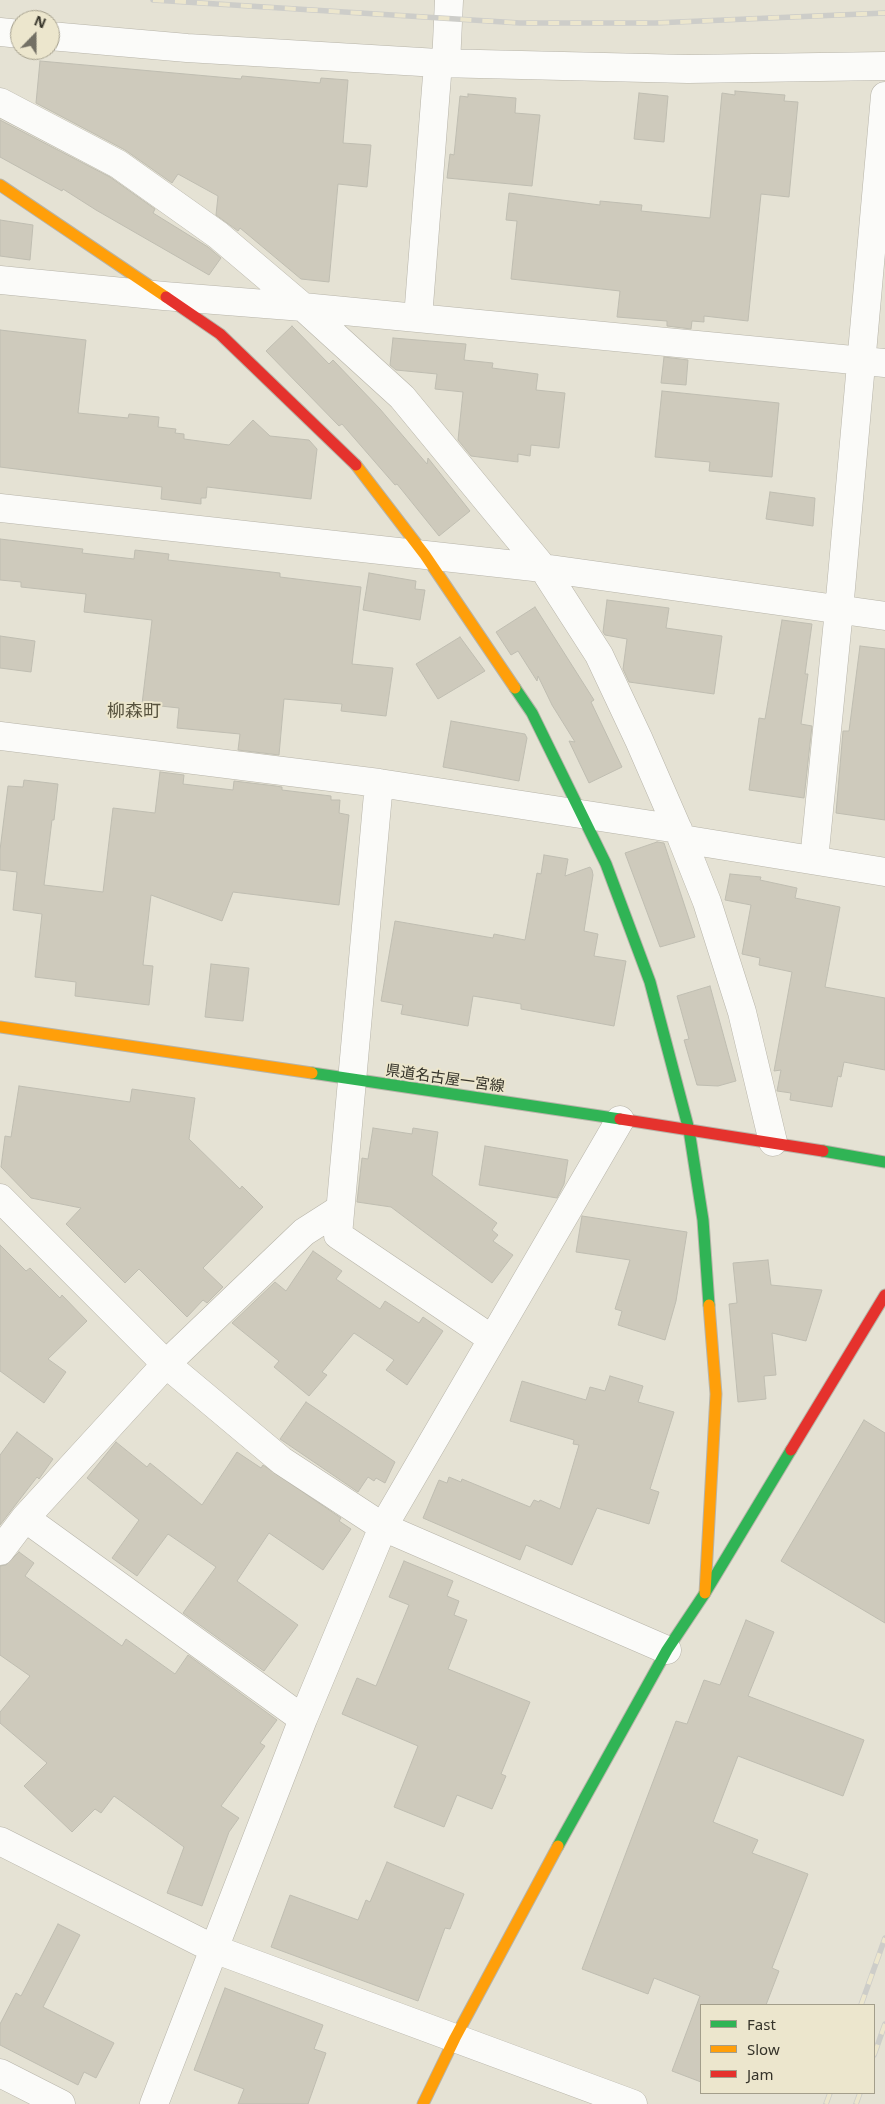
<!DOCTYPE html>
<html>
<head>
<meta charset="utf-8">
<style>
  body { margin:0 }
  #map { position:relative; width:885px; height:2104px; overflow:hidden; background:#e5e2d4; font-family:"Noto Sans",sans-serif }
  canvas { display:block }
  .legend { position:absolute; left:700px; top:2004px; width:175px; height:90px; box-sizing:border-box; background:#ece6cd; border:1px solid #a39e8b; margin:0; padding:6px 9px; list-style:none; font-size:15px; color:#353329 }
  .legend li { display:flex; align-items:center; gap:10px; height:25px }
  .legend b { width:25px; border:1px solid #a39e8b }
  .north { position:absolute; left:10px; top:10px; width:50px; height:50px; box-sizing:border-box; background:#ece6cd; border:1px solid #a39e8b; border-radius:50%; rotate:22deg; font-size:14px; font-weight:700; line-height:20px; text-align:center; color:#353329 }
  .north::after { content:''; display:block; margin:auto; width:18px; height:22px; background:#737065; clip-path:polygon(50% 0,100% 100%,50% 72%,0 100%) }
</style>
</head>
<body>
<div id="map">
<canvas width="885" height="2104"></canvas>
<ul class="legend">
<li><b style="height:6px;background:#30b455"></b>Fast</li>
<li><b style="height:6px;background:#ff9f0a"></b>Slow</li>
<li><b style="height:6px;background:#e5322d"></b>Jam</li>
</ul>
<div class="north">N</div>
</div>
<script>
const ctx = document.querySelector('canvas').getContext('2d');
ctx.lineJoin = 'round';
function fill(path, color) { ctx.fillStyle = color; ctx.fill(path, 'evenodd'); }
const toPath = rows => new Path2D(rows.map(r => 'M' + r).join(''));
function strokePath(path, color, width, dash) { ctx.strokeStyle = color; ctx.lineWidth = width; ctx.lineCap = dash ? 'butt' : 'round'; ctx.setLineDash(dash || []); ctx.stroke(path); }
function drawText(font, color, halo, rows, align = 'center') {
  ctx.font = font + ' "Noto Sans","Noto Sans JP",sans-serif'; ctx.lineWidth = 4; ctx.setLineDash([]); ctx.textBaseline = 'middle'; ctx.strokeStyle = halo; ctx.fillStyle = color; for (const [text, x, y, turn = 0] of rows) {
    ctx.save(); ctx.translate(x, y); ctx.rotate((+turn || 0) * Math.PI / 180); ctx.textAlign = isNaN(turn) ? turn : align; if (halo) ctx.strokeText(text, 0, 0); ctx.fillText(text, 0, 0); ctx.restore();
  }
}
const building = toPath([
  [40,61,241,79,242,76,320,83,321,78,348,80,343,143,371,145,367,187,338,184,329,282,301,279,240,228,238,231,216,215,218,196,178,174,172,183,125,150,36,103,40,61],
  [735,91,785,95,784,101,798,102,789,197,761,194,748,321,704,316,704,322,692,321,691,329,667,326,667,321,617,317,620,291,511,279,517,221,506,220,509,193,600,205,600,201,642,205,641,211,710,218,722,93,735,95,735,91],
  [639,93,668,96,664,142,634,139,639,93],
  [468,94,516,98,515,113,540,115,532,186,447,178,450,154,454,155,460,96,468,97,468,94],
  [0,120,110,177,155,209,153,213,208,247,221,258,209,275,96,210,63,189,62,191,0,157,0,120],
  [0,220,33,225,30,260,0,256,0,220],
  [292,326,329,364,333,360,380,409,427,464,428,458,470,511,439,536,397,484,395,485,342,424,339,426,266,351,292,326],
  [0,330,86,340,78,413,128,418,129,414,159,417,158,427,176,429,175,433,184,434,184,439,229,445,253,420,270,436,309,440,317,449,311,499,207,487,206,498,201,498,201,504,161,499,162,487,0,467,0,330],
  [393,338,466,344,464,360,493,363,492,368,538,374,536,390,565,393,559,448,531,445,530,456,518,454,518,462,471,456,458,440,463,392,435,389,437,374,396,370,390,365,393,338],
  [664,357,688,360,686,385,661,383,664,357],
  [662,391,779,403,772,477,709,471,710,462,655,457,662,391],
  [770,492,815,498,813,526,766,519,770,492],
  [0,539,83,549,82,553,134,559,135,550,169,554,168,560,280,573,280,577,361,587,352,664,393,668,386,716,341,711,342,704,284,699,279,755,238,750,240,734,177,728,179,708,142,704,152,620,84,612,86,594,21,587,21,582,0,580,0,539],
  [369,573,416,581,415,589,425,590,420,620,363,610,369,573],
  [607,600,669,608,666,628,722,636,714,694,629,682,623,669,627,639,605,635,603,632,607,600],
  [535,607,594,700,591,702,622,767,589,783,569,741,575,742,552,705,538,676,537,681,518,651,511,655,496,632,535,607],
  [782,620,812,624,805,674,808,674,801,724,812,726,804,798,749,790,759,718,765,719,782,620],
  [0,636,35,641,31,672,0,668,0,636],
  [460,637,485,671,438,699,416,664,460,637],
  [860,646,885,649,885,820,836,813,843,731,849,731,860,646],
  [451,721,525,734,527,738,519,781,443,767,451,721],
  [160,772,184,775,183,784,233,790,234,781,276,786,282,787,282,790,331,796,331,800,340,800,339,813,349,815,339,905,233,892,222,921,151,895,143,965,153,966,149,1005,75,996,76,982,35,977,42,914,13,910,17,872,0,870,0,850,8,786,23,787,24,780,58,784,54,820,52,820,44,885,103,892,113,808,155,813,160,772],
  [657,842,664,843,695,937,660,947,625,853,657,842],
  [544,855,568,859,565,876,590,867,592,870,593,875,584,931,598,934,594,956,626,961,614,1026,521,1009,521,1004,473,996,468,1026,401,1014,403,1005,381,1001,395,921,493,938,494,934,525,940,537,873,541,874,544,855],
  [730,874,761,877,760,880,797,888,795,898,840,907,825,987,885,998,885,1070,844,1062,841,1077,838,1076,832,1107,790,1100,791,1093,777,1091,781,1070,774,1071,792,972,759,965,760,958,742,954,751,905,725,900,730,874],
  [211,964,249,968,243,1021,205,1017,211,964],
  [710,986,736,1081,718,1086,697,1085,684,1040,689,1039,677,996,710,986],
  [19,1086,130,1102,132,1089,195,1098,189,1139,240,1189,242,1186,263,1207,203,1268,223,1287,207,1303,203,1300,187,1317,139,1269,125,1283,66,1224,81,1208,31,1198,1,1167,5,1136,11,1137,19,1086],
  [373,1128,412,1134,413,1128,438,1132,432,1175,497,1223,492,1230,498,1235,493,1241,513,1255,492,1283,391,1207,357,1202,362,1158,368,1159,373,1128],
  [485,1146,568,1160,564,1184,557,1198,479,1185,485,1146],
  [582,1216,687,1232,676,1301,665,1340,618,1325,622,1311,615,1309,630,1260,576,1252,582,1216],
  [0,1245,26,1271,30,1268,60,1298,62,1295,87,1321,48,1359,66,1372,44,1403,0,1371,0,1245],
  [313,1251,342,1271,336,1279,380,1309,385,1301,419,1323,423,1317,443,1331,407,1385,386,1370,394,1360,354,1333,322,1372,327,1375,309,1396,274,1367,279,1361,232,1323,275,1282,286,1291,313,1251],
  [768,1260,771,1285,822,1290,806,1341,772,1333,776,1375,764,1376,766,1399,738,1402,729,1304,737,1303,733,1263,768,1260],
  [610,1376,643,1386,638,1402,674,1412,650,1489,659,1492,649,1524,597,1508,572,1565,526,1545,520,1560,423,1518,439,1480,447,1483,449,1477,461,1482,462,1479,530,1507,534,1500,539,1502,540,1500,560,1509,579,1445,573,1444,574,1440,510,1421,522,1381,586,1400,590,1387,605,1391,610,1376],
  [306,1402,395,1462,385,1483,376,1478,374,1481,368,1477,358,1492,280,1439,306,1402],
  [864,1420,885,1433,885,1623,781,1561,864,1420],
  [17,1432,53,1459,39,1479,37,1477,0,1525,0,1455,17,1432],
  [116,1442,147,1467,150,1463,202,1505,237,1452,261,1468,263,1465,341,1518,339,1521,351,1529,323,1570,269,1533,237,1581,298,1625,264,1671,183,1613,216,1567,168,1534,137,1576,112,1558,139,1520,87,1478,116,1442],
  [19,1552,34,1563,25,1576,122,1646,126,1639,175,1674,188,1655,277,1720,260,1743,265,1746,221,1806,239,1818,229,1832,202,1906,167,1893,184,1847,114,1796,101,1813,95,1809,72,1832,24,1786,47,1763,0,1723,0,1712,30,1676,0,1655,0,1566,6,1565,19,1552],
  [404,1561,453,1581,447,1596,459,1601,454,1615,467,1620,448,1669,530,1702,501,1774,506,1776,492,1809,457,1795,444,1827,394,1807,418,1746,342,1714,357,1678,376,1686,409,1605,389,1597,404,1561],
  [746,1620,774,1632,748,1696,864,1740,843,1796,738,1756,713,1822,758,1840,752,1853,808,1874,772,1968,779,1971,766,2005,701,2005,701,2082,672,2071,700,1996,654,1978,648,1994,582,1969,676,1721,687,1724,704,1680,720,1685,746,1620],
  [387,1862,464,1894,450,1929,445,1928,418,2001,271,1947,290,1895,358,1920,366,1900,370,1902,387,1862],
  [58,1924,80,1935,43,2007,114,2043,96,2078,84,2072,78,2085,0,2045,0,2024,16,1993,21,1996,58,1924],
  [225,1988,323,2025,314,2049,326,2053,308,2104,238,2104,244,2089,194,2070,225,1988]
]);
const street = toPath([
  [0,32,20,34],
  [50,36,187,48,438,63,688,69,885,66],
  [446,64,449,0],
  [0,102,118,164,218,235,303,307,402,397,543,568,599,655,639,740,682,839,707,902,742,1012,773,1142],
  [0,280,164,296,303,307,885,363],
  [418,318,438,63],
  [0,508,543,568,885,616],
  [0,736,379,783,678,829],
  [379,783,338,1235,492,1339],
  [682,839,885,872],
  [814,860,839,610,885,96],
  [0,1198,166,1364,282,1461,383,1527,667,1650],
  [25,1518,303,1719],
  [0,1551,25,1518,166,1364,304,1232,340,1209],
  [0,1841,214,1949,633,2104],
  [0,2073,61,2104],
  [154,2104,303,1719,383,1527,620,1120]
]);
const fast = toPath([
  [515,688,532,713,606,864,650,982,689,1130,703,1220,709,1305],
  [312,1073,620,1119],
  [823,1151,885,1162],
  [558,1846,667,1650,705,1593,791,1450]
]);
const slow = toPath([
  [0,185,166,297],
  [356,465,425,555,515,688],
  [0,1027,312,1073],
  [705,1593,716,1394,709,1305],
  [423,2104,455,2038,558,1846]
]);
const jam = toPath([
  [166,297,220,334,356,465],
  [620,1119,823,1151],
  [791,1450,885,1295]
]);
const rail = toPath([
  [153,0,520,23,655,23,885,13],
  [861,2005,885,1938],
  [874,2055,885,2024],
  [826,2104,830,2093],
  [856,2104,860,2093]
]);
const streetNames = [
  ["県道名古屋一宮線",445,1079,8]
];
const quarterNames = [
  ["柳森町",134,712]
];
fill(building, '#cecabc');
strokePath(building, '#bfbdb1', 1);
strokePath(street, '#b7b4a9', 29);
strokePath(fast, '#b7b4a9', 13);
strokePath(slow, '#b7b4a9', 13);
strokePath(jam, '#b7b4a9', 13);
strokePath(street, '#fbfbf9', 28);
strokePath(fast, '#30b455', 11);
strokePath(slow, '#ff9f0a', 11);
strokePath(jam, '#e5322d', 11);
strokePath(rail, '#cdcdc9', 5.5);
strokePath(rail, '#ece6cd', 4, [11]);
drawText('15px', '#353329', '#ece6cd', streetNames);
drawText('18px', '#58533e', '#ece6cd', quarterNames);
</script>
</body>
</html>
